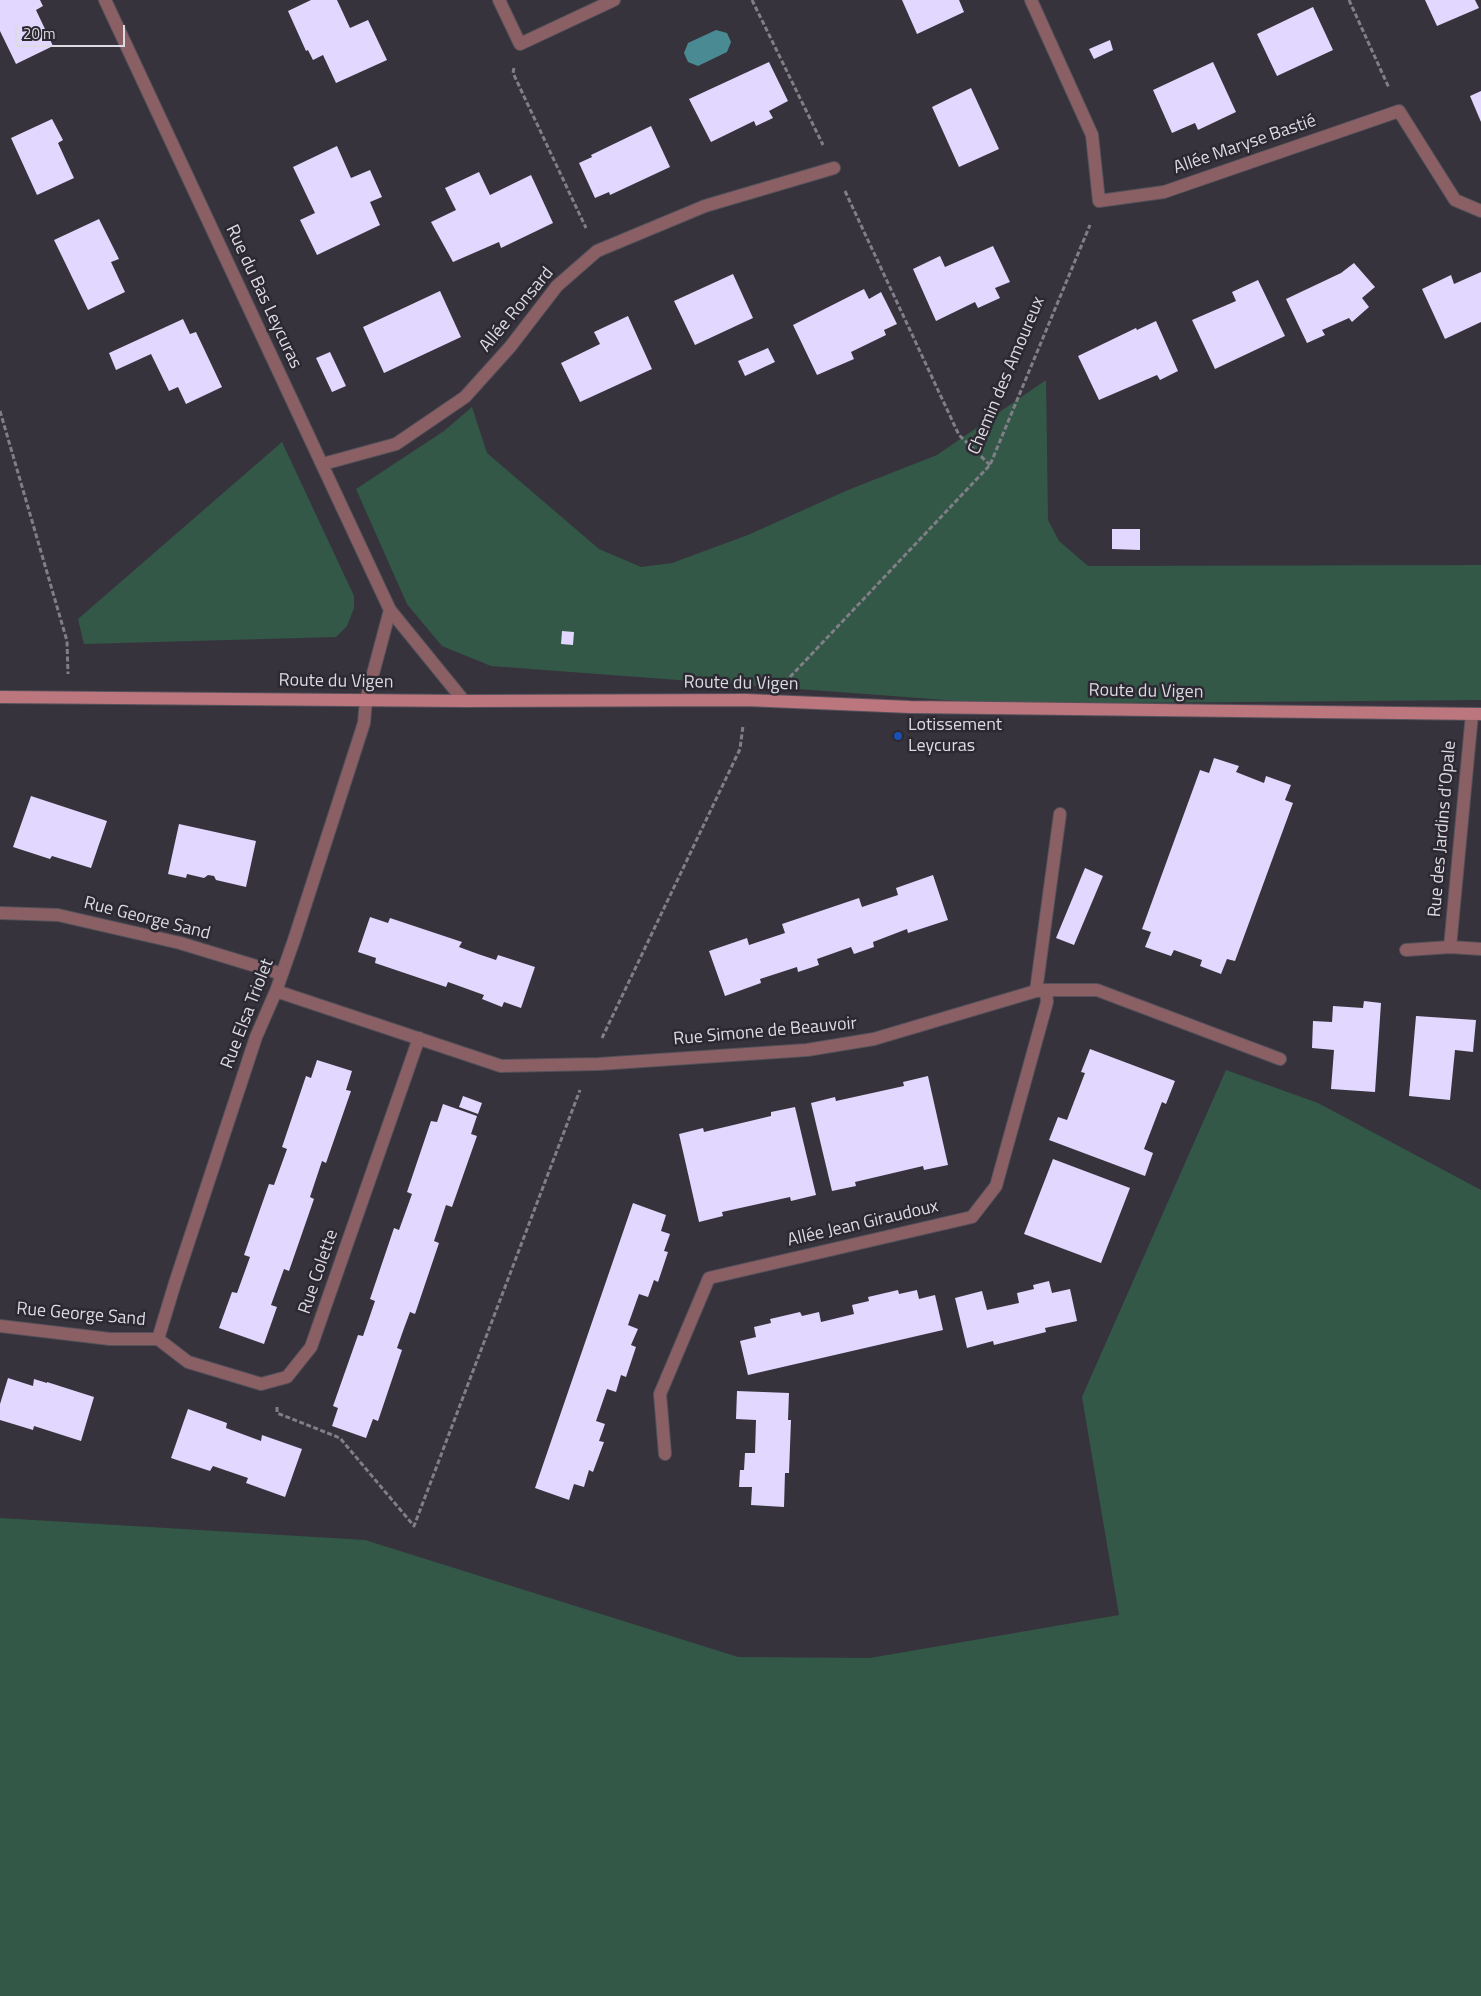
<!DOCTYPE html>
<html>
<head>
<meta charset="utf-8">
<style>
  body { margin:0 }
  #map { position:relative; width:1481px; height:1996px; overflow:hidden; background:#36333d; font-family:"Titillium Web",sans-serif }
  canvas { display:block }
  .scale { position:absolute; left:15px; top:25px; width:110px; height:22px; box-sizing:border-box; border:2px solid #dcdbe1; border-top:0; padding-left:6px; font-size:15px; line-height:18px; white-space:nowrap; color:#dcdbe1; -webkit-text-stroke:4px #2c2933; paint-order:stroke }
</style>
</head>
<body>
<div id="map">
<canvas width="1481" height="1996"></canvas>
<div class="scale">20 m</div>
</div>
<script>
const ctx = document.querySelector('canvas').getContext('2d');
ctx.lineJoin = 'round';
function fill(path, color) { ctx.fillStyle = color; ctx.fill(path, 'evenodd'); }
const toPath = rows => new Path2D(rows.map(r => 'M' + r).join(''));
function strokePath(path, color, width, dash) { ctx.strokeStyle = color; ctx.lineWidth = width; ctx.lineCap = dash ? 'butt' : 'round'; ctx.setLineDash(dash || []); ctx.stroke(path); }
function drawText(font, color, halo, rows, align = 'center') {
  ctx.font = font + ' "Titillium Web",sans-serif'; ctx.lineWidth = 5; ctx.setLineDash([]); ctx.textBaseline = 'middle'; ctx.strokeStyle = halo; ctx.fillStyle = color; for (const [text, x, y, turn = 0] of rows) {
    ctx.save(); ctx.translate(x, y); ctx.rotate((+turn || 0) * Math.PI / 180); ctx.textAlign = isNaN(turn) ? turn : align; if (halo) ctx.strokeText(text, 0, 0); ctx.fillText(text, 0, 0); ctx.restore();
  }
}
const green = toPath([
  [1046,380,1048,520,1059,541,1088,566,1481,565,1481,700,999,704,491,666,442,646,407,604,356,489,444,431,472,407,487,453,599,549,641,567,672,563,748,535,848,490,937,455],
  [282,442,354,596,354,608,347,626,336,637,84,644,78,619],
  [1226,1070,1318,1103,1481,1190,1481,1996,0,1996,0,1518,365,1540,738,1657,870,1658,1119,1615,1082,1397]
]);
const water = toPath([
  [716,30,727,33,731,42,727,52,698,66,688,62,684,53,688,43]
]);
const building = toPath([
  [0,0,40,0,43,6,36,10,53,46,16,64,0,31],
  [311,0,337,0,350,28,368,20,387,60,336,83,323,55,313,60,308,50,306,51,288,11],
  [902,0,959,0,964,12,917,34],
  [1425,0,1475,0,1479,8,1437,26],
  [1313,7,1333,50,1277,76,1257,34],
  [1110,40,1113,50,1094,59,1089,49],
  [769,62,788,101,769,111,773,118,756,126,754,121,711,142,689,99],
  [1213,62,1236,112,1198,130,1195,123,1172,133,1153,90],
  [971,88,999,149,959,167,932,107],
  [1481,91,1481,122,1470,96],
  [52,119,63,140,58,143,74,178,37,195,11,138],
  [651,126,670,167,610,195,609,192,595,198,579,163,592,157,591,155],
  [337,146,351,178,370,170,382,197,370,202,380,225,317,255,300,220,315,213,293,167],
  [479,172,490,195,531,175,553,223,501,248,499,242,453,262,431,222,456,210,445,188],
  [99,219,119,259,111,262,125,292,88,310,54,240],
  [993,246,1010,282,995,288,1000,298,978,308,975,302,936,321,913,269,940,256,945,267],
  [1354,263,1375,287,1362,298,1369,307,1352,322,1349,318,1322,330,1325,335,1307,343,1286,299,1341,273],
  [1481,272,1481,322,1445,339,1422,289,1451,275,1454,284],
  [733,274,753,318,695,345,674,301],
  [1258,280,1285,336,1215,369,1192,320,1236,301,1232,292],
  [864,289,869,299,881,292,897,324,884,330,886,335,851,352,854,359,817,375,793,325],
  [440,291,461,337,384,373,363,327],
  [628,316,652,369,580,402,561,363,600,344,594,332],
  [183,319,190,334,196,332,222,387,186,404,178,387,169,391,151,354,116,370,109,353],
  [1156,321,1178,371,1160,380,1157,375,1099,400,1078,356,1136,328,1137,330],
  [768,348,775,362,745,376,738,361],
  [330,352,346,386,332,392,316,358],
  [1112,529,1140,529,1140,550,1112,549],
  [562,631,574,632,573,645,561,644],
  [1214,758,1239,766,1236,772,1264,783,1266,776,1291,785,1285,800,1293,803,1235,961,1227,959,1221,974,1200,966,1202,960,1174,950,1171,956,1145,947,1151,932,1142,929,1200,770,1209,773],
  [31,796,107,821,91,868,52,856,50,859,13,847],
  [179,824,256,841,246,887,216,880,214,876,208,875,204,878,187,874,186,878,168,874],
  [1085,868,1103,876,1074,945,1056,938],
  [933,875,948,920,908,933,907,929,873,942,874,947,854,954,851,947,817,959,819,965,798,972,797,967,760,979,761,983,725,996,709,951,747,938,749,945,785,933,782,924,859,898,862,907,898,895,896,888],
  [370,917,388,923,390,918,462,942,459,947,478,954,496,960,498,955,535,967,521,1008,504,1002,502,1007,482,999,484,995,448,982,446,987,375,963,376,958,358,952],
  [1364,1001,1381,1003,1375,1092,1331,1089,1334,1050,1312,1048,1313,1021,1332,1022,1333,1006,1363,1008],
  [1416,1016,1476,1020,1473,1052,1455,1050,1450,1100,1409,1096],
  [1090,1049,1175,1081,1166,1104,1162,1102,1144,1149,1153,1153,1145,1176,1049,1140,1058,1117,1067,1120,1085,1073,1081,1072],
  [317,1060,352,1071,346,1090,351,1091,326,1163,322,1161,310,1197,314,1199,289,1271,284,1269,271,1305,277,1307,264,1344,219,1328,232,1292,237,1293,250,1257,244,1255,269,1184,274,1185,287,1149,282,1147,306,1076,311,1078],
  [928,1076,948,1165,924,1170,923,1166,855,1182,856,1186,832,1191,811,1103,835,1097,836,1101,904,1086,903,1082],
  [463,1096,482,1103,478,1114,459,1107],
  [443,1104,477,1116,471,1134,477,1136,452,1207,446,1205,434,1241,439,1243,415,1314,410,1312,403,1331,397,1348,402,1350,378,1421,373,1419,366,1438,332,1426,338,1408,333,1406,358,1335,363,1336,375,1301,370,1299,394,1228,399,1230,412,1194,407,1192,431,1121,437,1122],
  [795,1107,816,1195,791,1201,790,1197,722,1212,723,1216,699,1222,679,1134,703,1128,704,1132,771,1116,771,1112],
  [1053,1159,1130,1188,1101,1263,1024,1234],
  [633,1203,666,1215,661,1231,670,1234,664,1251,668,1252,658,1282,654,1280,648,1297,639,1294,628,1325,638,1329,631,1345,636,1347,626,1377,621,1375,616,1392,607,1389,596,1421,605,1424,599,1441,604,1442,593,1472,589,1470,584,1487,574,1484,569,1500,535,1488],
  [1049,1281,1052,1293,1070,1289,1077,1321,1045,1328,1046,1332,994,1345,993,1341,967,1348,955,1298,982,1291,987,1310,1019,1303,1017,1293,1034,1289,1033,1285],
  [898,1290,899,1294,917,1290,919,1299,935,1295,943,1330,748,1375,740,1341,756,1337,754,1327,771,1323,770,1319,800,1312,802,1316,819,1312,821,1322,854,1314,852,1305,869,1301,868,1297],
  [8,1378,33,1386,34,1379,47,1383,47,1382,94,1397,81,1441,34,1426,33,1430,0,1420,0,1404],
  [737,1391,789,1393,788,1420,791,1420,789,1473,785,1473,784,1507,751,1505,752,1487,739,1487,740,1470,744,1470,745,1453,755,1453,756,1420,736,1419],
  [188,1409,227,1423,226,1428,261,1441,262,1435,302,1449,285,1497,246,1483,248,1478,213,1466,210,1471,171,1458]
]);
const path = toPath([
  [752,0,823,145],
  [1349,0,1389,88],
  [514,68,513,73,586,228],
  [845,191,959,435,990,465],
  [0,411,67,641,68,674],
  [790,677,990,465,1090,225],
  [602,1038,740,749,743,726],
  [277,1407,277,1413,340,1438,414,1526,580,1090]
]);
const lane = toPath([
  [1036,991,1060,814]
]);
const street = toPath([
  [105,0,390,610,464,701],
  [499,0,520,44,614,0],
  [1031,0,1092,135,1099,201,1164,192,1399,111,1455,200,1481,211],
  [323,464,396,444,465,397,510,347,557,286,597,251,705,206,834,168],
  [0,913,58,915,180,943,282,974],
  [1450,947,1472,714],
  [1406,950,1450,947,1481,949],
  [276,991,501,1066,599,1064,807,1050,874,1039,1036,991,1046,990,1097,990,1280,1059],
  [0,1326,110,1339,158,1339],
  [158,1339,175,1283,256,1037,276,991,294,940,364,723,366,700,390,610],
  [158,1339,188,1362,261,1384,287,1377,311,1347,419,1038],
  [665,1454,660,1394,709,1278,972,1217,996,1186,1047,1002,1046,990]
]);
const secondary = toPath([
  [0,697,464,701,746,700,910,707,1481,714]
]);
const markers = [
  [898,736,5,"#1a4fb4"]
];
const streetNames = [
  ["Allée Maryse Bastié",1245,145,-19],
  ["Rue du Bas Leycuras",263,297,65],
  ["Allée Ronsard",517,310,-50],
  ["Chemin des Amoureux",1007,376,-67],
  ["Route du Vigen",336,682,1],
  ["Route du Vigen",741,684,1],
  ["Route du Vigen",1146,692,1],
  ["Rue des Jardins d'Opale",1443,829,-85],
  ["Rue George Sand",147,919,14],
  ["Rue Elsa Triolet",248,1014,-69],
  ["Rue Simone de Beauvoir",765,1032,-5],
  ["Allée Jean Giraudoux",863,1224,-13],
  ["Rue Colette",319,1272,-71],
  ["Rue George Sand",81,1315,5]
];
const poiNames = [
  ["Lotissement",908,726],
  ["Leycuras",908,747]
];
fill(green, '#345847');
fill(water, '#4a8b93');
fill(building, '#e2d7fe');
strokePath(lane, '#54515b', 14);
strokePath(street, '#54515b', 14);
strokePath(secondary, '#54515b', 14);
strokePath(path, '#807e86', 3, [5, 2.5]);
strokePath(lane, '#8b6064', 12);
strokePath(street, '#8b6064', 12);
strokePath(secondary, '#bb767e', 12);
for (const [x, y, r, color] of markers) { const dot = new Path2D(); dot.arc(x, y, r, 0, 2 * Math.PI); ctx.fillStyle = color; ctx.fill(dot); strokePath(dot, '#2c2933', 2); }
drawText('18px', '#dcdbe1', '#2c2933', streetNames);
drawText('18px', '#dcdbe1', '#2c2933', poiNames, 'left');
</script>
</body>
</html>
